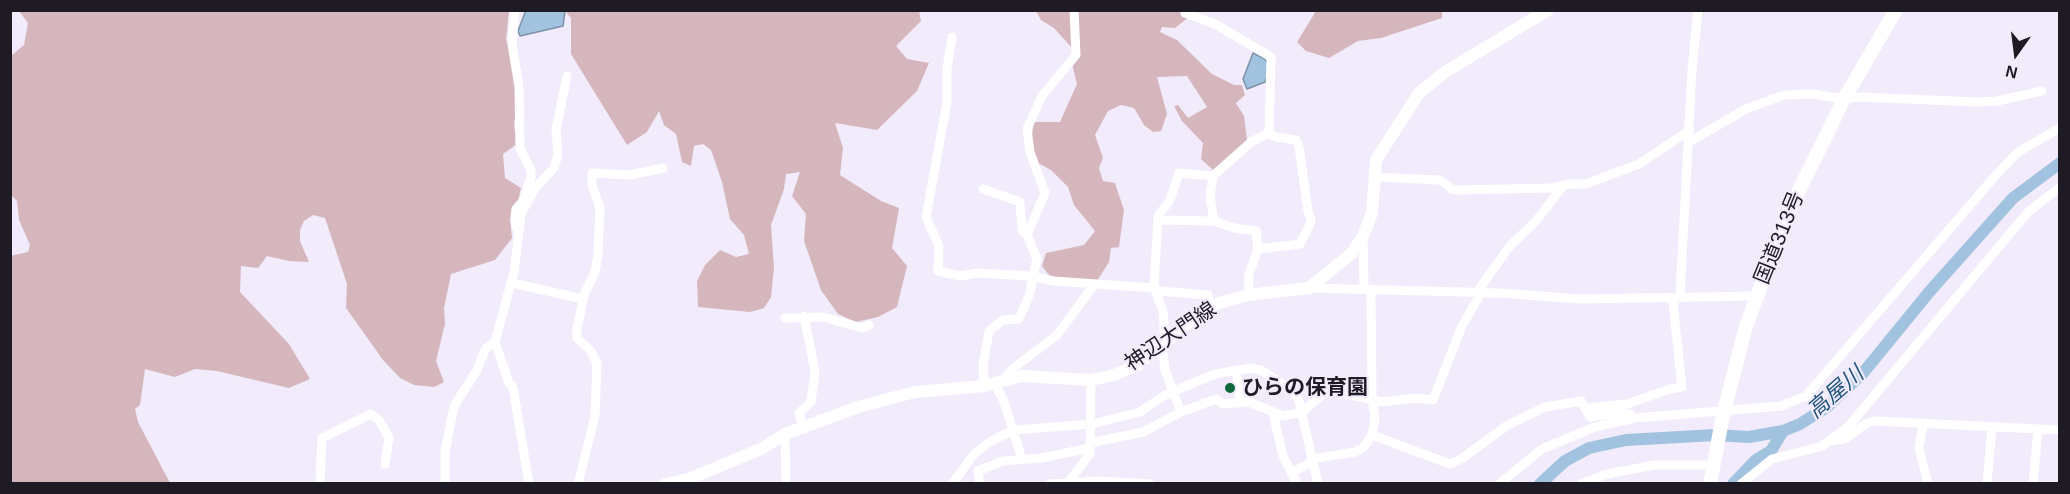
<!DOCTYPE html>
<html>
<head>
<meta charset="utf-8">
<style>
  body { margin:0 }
  #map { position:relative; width:2070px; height:494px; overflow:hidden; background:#f1ebfb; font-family:Helvetica,sans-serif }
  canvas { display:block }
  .frame { position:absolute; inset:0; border:12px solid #1f1b24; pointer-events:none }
  .north { position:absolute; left:1986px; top:24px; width:60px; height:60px; -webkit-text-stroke:4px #f1ebfb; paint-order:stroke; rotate:194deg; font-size:16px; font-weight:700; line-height:24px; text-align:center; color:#1f1b24 }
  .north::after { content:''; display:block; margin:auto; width:21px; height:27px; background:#1f1b24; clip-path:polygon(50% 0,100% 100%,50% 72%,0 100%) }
</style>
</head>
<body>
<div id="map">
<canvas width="2070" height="494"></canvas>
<div class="frame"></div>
<div class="north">N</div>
</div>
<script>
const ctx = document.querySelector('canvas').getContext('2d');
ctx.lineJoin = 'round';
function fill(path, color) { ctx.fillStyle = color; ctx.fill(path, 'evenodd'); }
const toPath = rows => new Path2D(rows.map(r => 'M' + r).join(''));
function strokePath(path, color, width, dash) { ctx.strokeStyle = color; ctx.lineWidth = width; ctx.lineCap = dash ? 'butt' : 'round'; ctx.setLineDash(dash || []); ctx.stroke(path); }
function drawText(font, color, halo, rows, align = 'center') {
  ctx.font = font + ' Helvetica,"Noto Sans JP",sans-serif'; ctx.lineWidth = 4.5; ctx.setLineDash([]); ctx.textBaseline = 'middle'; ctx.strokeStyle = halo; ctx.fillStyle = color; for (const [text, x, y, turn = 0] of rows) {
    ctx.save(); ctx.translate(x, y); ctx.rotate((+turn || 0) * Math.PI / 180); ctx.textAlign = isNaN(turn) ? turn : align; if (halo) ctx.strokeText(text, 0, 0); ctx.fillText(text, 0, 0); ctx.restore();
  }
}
const green = toPath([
  [19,11,509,11,506,40,510,49,518,91,514,125,517,144,503,154,505,178,521,188,517,206,510,219,512,238,495,260,451,274,444,308,445,324,436,361,444,382,434,387,414,385,400,378,383,360,346,308,347,284,325,218,313,215,304,221,300,230,300,241,309,262,289,261,267,256,258,268,241,266,240,292,289,344,310,379,289,388,217,371,195,369,175,377,145,369,140,405,135,409,138,422,170,483,11,483,10,256,28,252,30,245,19,220,17,201,10,194,11,56,24,45,28,23],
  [565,11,919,11,921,21,896,46,907,59,929,63,917,91,877,130,835,123,843,148,840,175,881,201,899,208,892,248,907,266,897,307,878,317,856,322,838,314,821,290,804,241,806,214,792,196,800,172,786,174,784,189,771,225,774,268,771,297,764,308,750,312,698,307,697,281,705,265,720,250,736,257,749,254,744,235,730,219,722,182,711,150,703,144,694,146,691,166,682,162,676,134,664,125,659,111,647,132,627,145,571,54,571,18],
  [1036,11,1184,11,1189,17,1175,28,1162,27,1160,32,1177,40,1212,74,1234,85,1242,85,1245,95,1236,103,1244,116,1247,140,1213,170,1201,159,1203,143,1182,121,1174,106,1178,105,1188,118,1207,107,1187,76,1157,77,1167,114,1161,131,1153,132,1144,125,1134,108,1121,105,1108,111,1095,135,1103,158,1099,168,1103,181,1115,183,1124,210,1119,247,1111,248,1109,262,1097,281,1053,280,1042,266,1046,253,1084,245,1095,231,1074,205,1068,187,1051,170,1036,162,1031,141,1034,122,1060,122,1077,84,1073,68,1073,49,1054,28,1041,20],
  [1316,11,1316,10,1442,11,1442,18,1381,38,1358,41,1329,58,1306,51,1297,42]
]);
const water = toPath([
  [526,10,565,11,563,26,520,36,518,31,526,10],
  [1253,53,1265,59,1268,64,1267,77,1265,82,1247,89,1243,79,1253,53]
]);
const river = toPath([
  [1540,484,1565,461,1589,448,1626,440,1715,435,1749,437,1783,431,1800,424,1827,407,1863,373,1930,291,2013,198,2060,163],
  [1733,484,1756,460,1771,451,1783,431]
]);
const minor = toPath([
  [515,10,512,44,519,87,520,149,531,170,531,177,523,201,516,209,515,217,516,227,519,230],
  [1185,13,1215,24,1271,57,1269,133,1276,137,1296,140,1299,147,1308,211,1311,219,1310,224,1300,244,1258,249],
  [952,37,947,69,947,102,926,217,939,246,938,271,960,276,978,273,1029,276,1054,281,1154,288,1158,216,1170,200,1179,173,1213,176],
  [1689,142,1746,109,1784,95,1813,94,1844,99,1860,97,1977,102,1997,101,2042,91],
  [1375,177,1440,180,1452,189,1457,190,1551,188,1570,184,1586,184,1639,164,1690,130],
  [983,189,1020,202,1022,230,1027,235,1037,259,1029,296,1019,319,1003,320,989,331,983,365,984,386],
  [1159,220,1214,221,1234,228,1256,231,1258,249,1249,274,1248,295],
  [1214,221,1210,196,1213,176,1251,142,1269,133],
  [1027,235,1045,193,1030,152,1027,129,1042,96,1076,55,1074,10],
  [1363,236,1364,288],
  [512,283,583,299],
  [1309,288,1500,293,1580,299,1757,296],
  [1477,292,1509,247,1536,221,1563,186],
  [785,318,823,317,862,328,869,325],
  [495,342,509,383,513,387,529,484],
  [1165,342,1163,311,1154,288,1159,291,1208,295,1209,306],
  [1162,345,1165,370,1181,412],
  [1236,370,1240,401],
  [1007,380,1006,376,1015,367,1057,335,1094,285],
  [994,383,1003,399,1022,459],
  [1586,408,1627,404,1670,389,1682,387,1673,303,1680,295,1692,70,1698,10],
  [1273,413,1283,456,1297,484],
  [1923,424,1919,448,1928,484],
  [803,428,799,413,811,402,815,371,804,316],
  [785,434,786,484],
  [1372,435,1450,464,1461,459,1508,425,1545,407,1581,401,1590,417,1617,413,1630,414,1635,418],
  [1833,441,1846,438,1867,423,1875,421,2060,430],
  [1090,443,1143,432,1181,412,1216,399,1223,404,1249,402,1283,416,1302,412,1323,394,1334,391,1382,402,1416,398,1433,400,1462,326,1481,293],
  [1311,459,1355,452,1363,448,1372,435,1375,418,1372,399,1371,289],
  [1291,473,1312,462],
  [320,484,322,438,371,414,379,420,389,438,385,464],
  [445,484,445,452,454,406,476,372,486,348,495,342,514,272,521,214,535,188,554,168,558,155,556,130,567,76],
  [578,484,595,416,597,364,591,351,577,338,577,330,584,295,595,272,598,255,600,208,592,185,592,173,630,175,663,168],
  [952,484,974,454,991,441,1014,430,1091,424,1140,412,1165,395,1215,374,1251,368,1261,370,1293,391,1299,401,1318,484],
  [980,484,978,471,1003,461,1041,458,1090,448],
  [1050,484,1099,481,1150,484],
  [1067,484,1090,454,1091,380],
  [1499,484,1542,449,1595,427,1635,418,1781,406,1806,396,1996,175,2018,152,2060,128],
  [1581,484,1607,474,1655,465,1713,465],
  [1741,484,1772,459,1822,446,1848,427,2028,212,2060,187],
  [1987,484,1992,427],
  [2033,484,2038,429]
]);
const major = toPath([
  [665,484,689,479,763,448,785,434,861,406,915,392,984,386,1022,376,1091,380,1114,375,1138,365,1209,306,1248,295,1309,288,1352,253,1363,236,1372,213,1376,160,1419,93,1445,72,1548,10]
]);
const highway = toPath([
  [1710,484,1723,415,1746,326,1789,211,1844,99,1896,10]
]);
const markers = [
  [1230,388,6,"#0e683a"]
];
const streetNames = [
  ["国道313号",1780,238,-68],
  ["神辺大門線",1171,337,-34]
];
const poiNames = [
  ["ひらの保育園",1242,388]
];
const waterNames = [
  ["高屋川",1836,393,-41]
];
fill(green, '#d6b6bd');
fill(water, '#a2c3df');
strokePath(water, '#7b91a7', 1.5);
strokePath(river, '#a2c3df', 12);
strokePath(minor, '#fff', 9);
strokePath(major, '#fff', 12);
strokePath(highway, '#fff', 14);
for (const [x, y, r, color] of markers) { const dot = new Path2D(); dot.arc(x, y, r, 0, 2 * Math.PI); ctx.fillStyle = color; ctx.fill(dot); strokePath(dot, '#f1ebfb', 2); }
drawText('21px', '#1f1b24', '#f1ebfb', streetNames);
drawText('bold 21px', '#1f1b24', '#f1ebfb', poiNames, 'left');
drawText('italic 22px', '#22557c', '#f1ebfb', waterNames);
</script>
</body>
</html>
